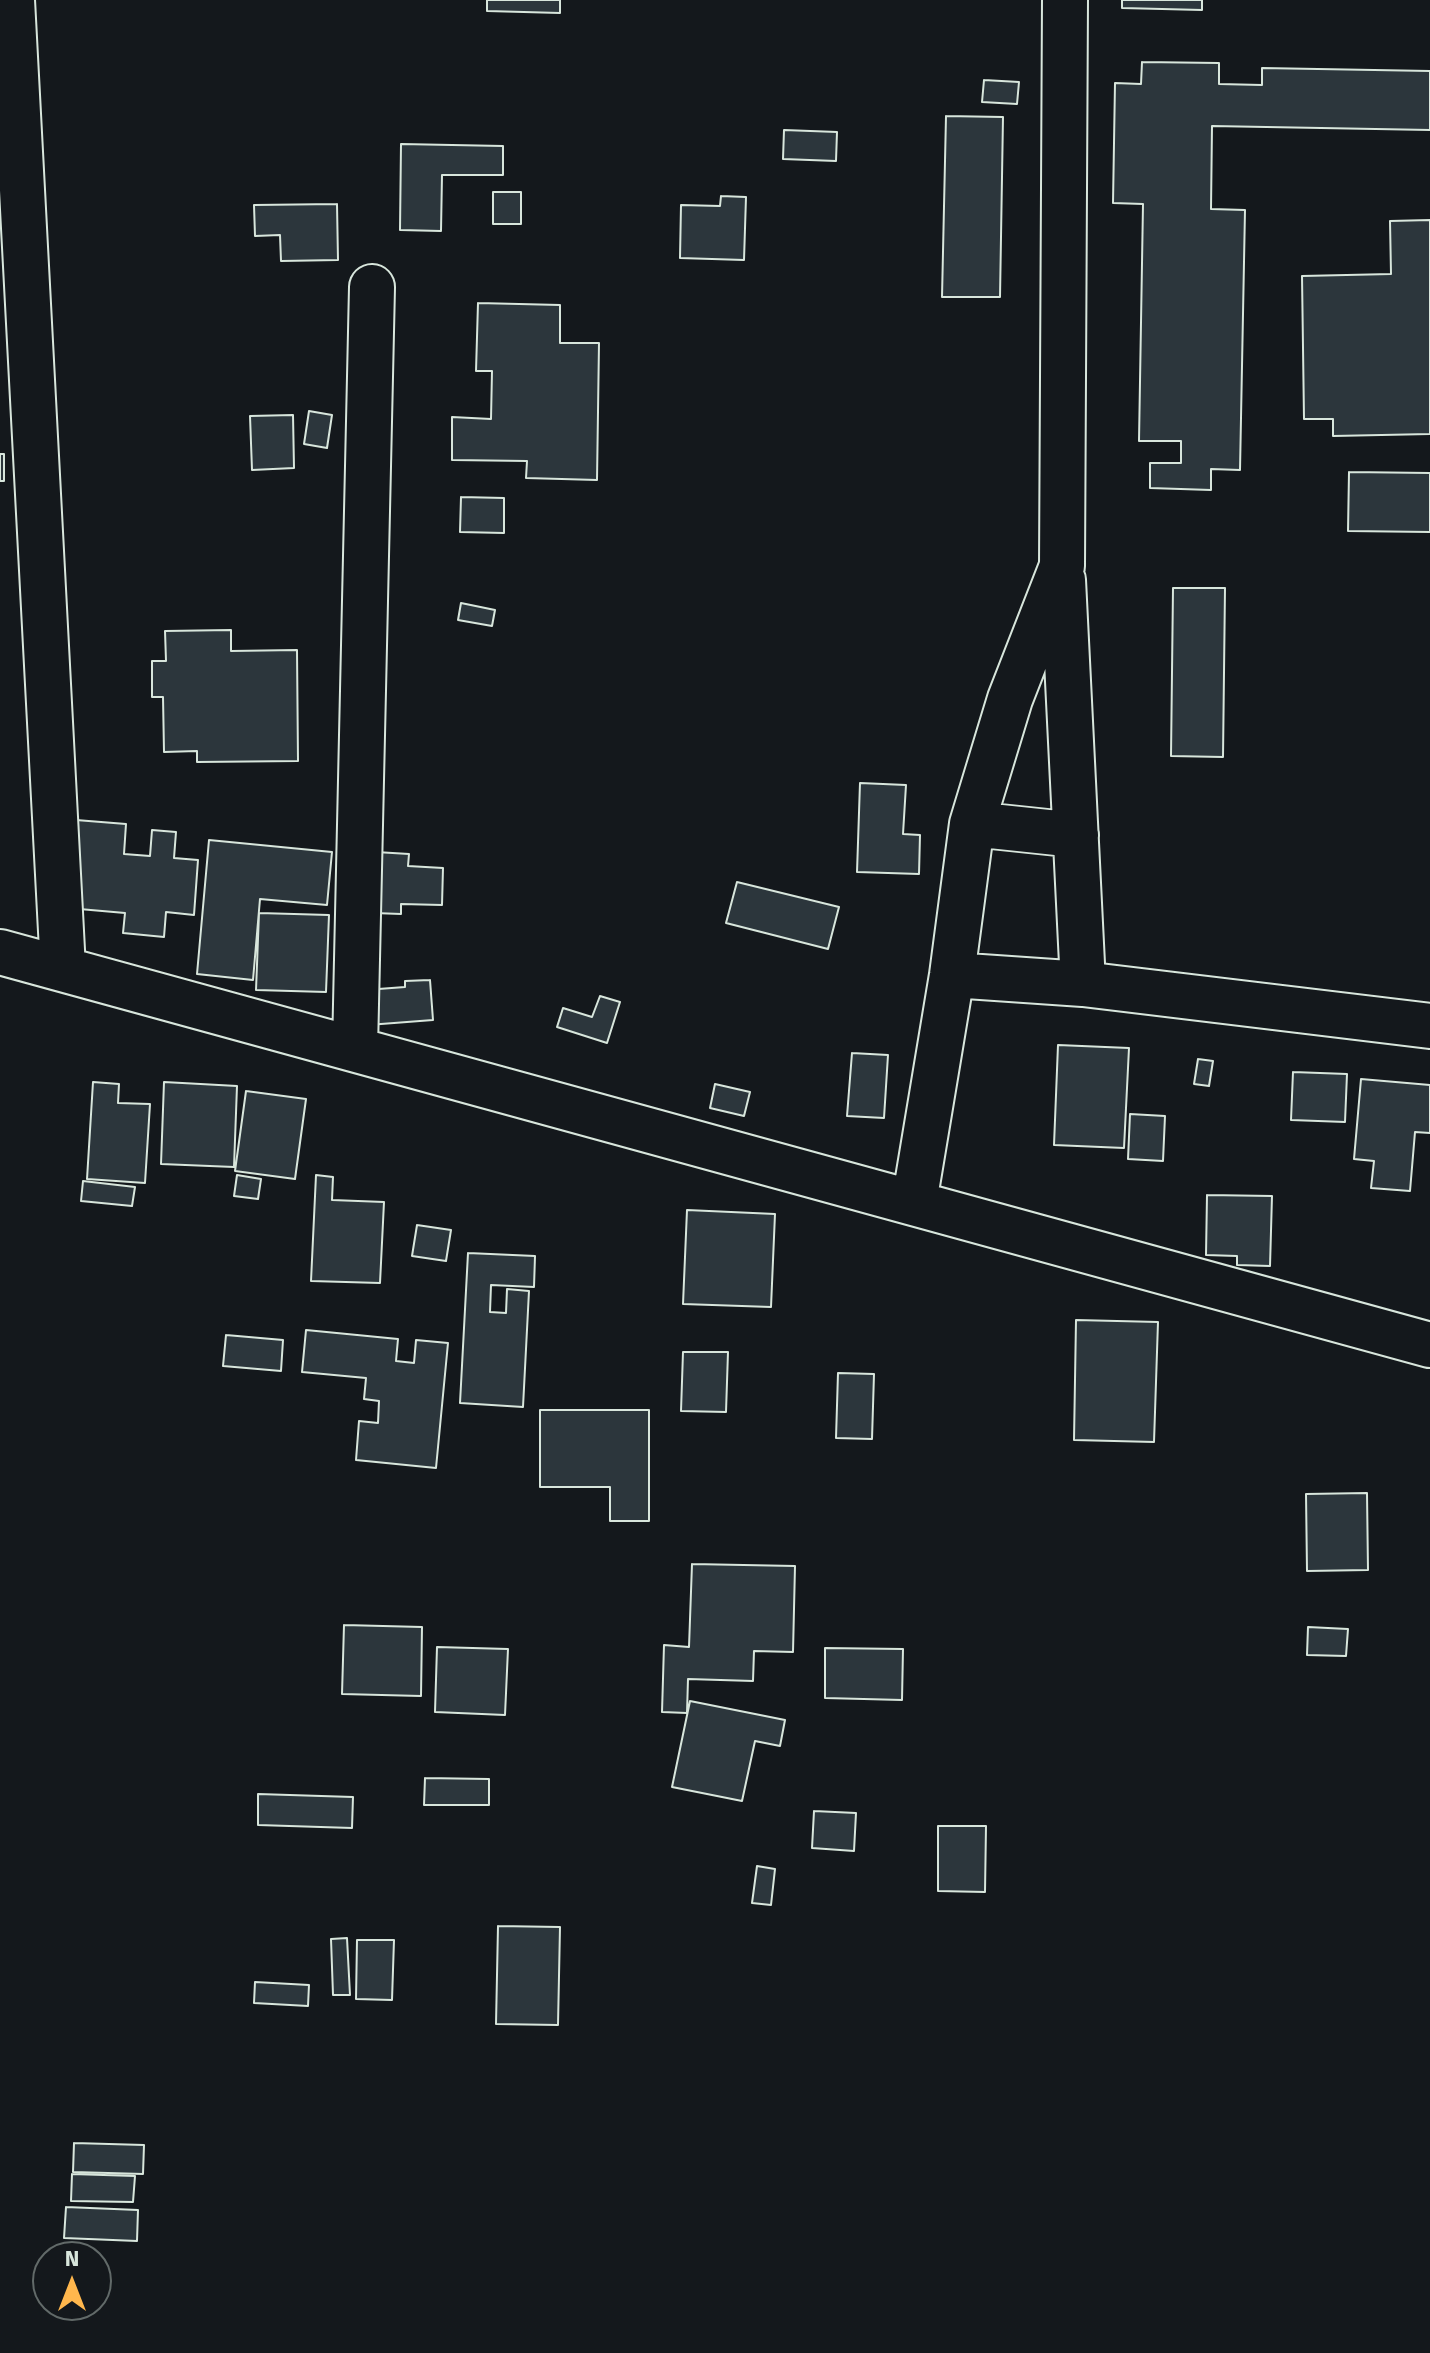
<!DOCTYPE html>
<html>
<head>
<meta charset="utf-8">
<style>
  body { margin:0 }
  #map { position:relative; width:1430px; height:2353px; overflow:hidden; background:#14181c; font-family:"Fira Sans",sans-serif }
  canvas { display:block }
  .north { position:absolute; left:32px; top:2241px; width:80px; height:80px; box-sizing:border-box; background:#14181c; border:2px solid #626a69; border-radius:50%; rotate:0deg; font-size:22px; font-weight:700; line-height:32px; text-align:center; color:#d8e6dc }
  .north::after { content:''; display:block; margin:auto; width:28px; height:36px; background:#ffb74d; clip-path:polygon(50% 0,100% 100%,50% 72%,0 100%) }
</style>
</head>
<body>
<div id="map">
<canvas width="1430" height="2353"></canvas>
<div class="north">N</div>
</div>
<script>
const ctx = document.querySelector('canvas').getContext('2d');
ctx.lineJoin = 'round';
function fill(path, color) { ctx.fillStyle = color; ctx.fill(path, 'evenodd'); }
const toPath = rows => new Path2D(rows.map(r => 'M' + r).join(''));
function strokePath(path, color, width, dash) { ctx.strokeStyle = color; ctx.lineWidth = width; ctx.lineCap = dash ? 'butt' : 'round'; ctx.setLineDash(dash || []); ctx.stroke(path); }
const building = toPath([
  [487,0,560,0,560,13,487,11,487,0],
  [1122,0,1202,0,1202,10,1122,8,1122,0],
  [1142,62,1219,63,1219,84,1262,85,1262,68,1430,71,1430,130,1212,126,1211,209,1245,210,1240,470,1211,469,1211,490,1150,488,1150,463,1181,463,1181,441,1139,441,1143,204,1113,203,1115,83,1141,84,1142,62],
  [984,80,1019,82,1017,104,982,102,984,80],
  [946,116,1003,117,1000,297,942,297,946,116],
  [784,130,837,132,836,161,783,159,784,130],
  [401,144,503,146,503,175,442,175,441,231,400,230,401,144],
  [493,192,521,192,521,224,493,224,493,192],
  [721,196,746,197,744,260,680,258,681,205,720,206,721,196],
  [337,204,338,260,281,261,280,235,255,236,254,205,337,204],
  [1430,220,1430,434,1333,436,1333,419,1304,419,1302,276,1391,274,1390,221,1430,220],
  [478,303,560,305,560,343,599,343,597,480,526,478,527,461,452,460,452,417,491,419,492,371,476,371,478,303],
  [309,411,332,415,327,448,304,444,309,411],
  [293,415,294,468,252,470,250,416,293,415],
  [0,454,4,454,4,481,0,481,0,454],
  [1349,472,1430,473,1430,532,1348,531,1349,472],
  [461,497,504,498,504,533,460,532,461,497],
  [1173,588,1225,588,1223,757,1171,756,1173,588],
  [461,603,495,610,492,626,458,620,461,603],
  [231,630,231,651,297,650,298,761,197,762,197,751,164,752,163,697,152,697,152,661,166,661,165,631,231,630],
  [860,783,906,785,903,834,920,835,919,874,857,872,860,783],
  [76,820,126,824,124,854,150,856,152,830,176,832,174,858,198,860,194,915,166,912,164,937,123,933,125,913,68,908,76,820],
  [209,840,332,852,327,905,260,899,253,980,197,974,209,840],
  [376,852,409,854,408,866,443,868,442,905,401,904,401,914,374,913,376,852],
  [737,882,839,907,828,949,726,923,737,882],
  [259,913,329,915,326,992,256,990,259,913],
  [430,980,433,1020,368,1025,365,990,405,987,405,981,430,980],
  [600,996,620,1002,607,1043,557,1027,563,1008,592,1017,600,996],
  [1058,1045,1129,1048,1124,1148,1054,1145,1058,1045],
  [852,1053,888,1055,884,1118,847,1116,852,1053],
  [1198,1059,1213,1061,1209,1086,1194,1084,1198,1059],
  [1293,1072,1347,1074,1345,1122,1291,1120,1293,1072],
  [1361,1079,1430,1085,1430,1133,1415,1132,1410,1191,1371,1188,1374,1161,1354,1159,1361,1079],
  [93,1082,119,1084,118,1103,150,1104,145,1183,87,1179,93,1082],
  [164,1082,237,1086,234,1167,161,1164,164,1082],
  [715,1084,750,1092,744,1116,710,1108,715,1084],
  [246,1091,306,1099,295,1179,235,1171,246,1091],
  [1130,1114,1165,1116,1163,1161,1128,1159,1130,1114],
  [237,1175,261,1179,258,1199,234,1196,237,1175],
  [316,1175,333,1177,332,1200,384,1202,380,1283,311,1281,316,1175],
  [83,1181,135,1187,132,1206,81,1201,83,1181],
  [1207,1195,1272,1196,1270,1266,1237,1265,1237,1256,1206,1255,1207,1195],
  [687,1210,775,1214,771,1307,683,1304,687,1210],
  [417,1225,451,1230,446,1261,412,1256,417,1225],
  [468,1253,535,1256,534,1287,491,1285,490,1312,506,1313,507,1289,529,1291,523,1407,460,1403,468,1253],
  [1076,1320,1158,1322,1154,1442,1074,1440,1076,1320],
  [306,1330,398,1339,396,1361,414,1363,416,1340,448,1343,436,1468,356,1460,359,1421,378,1423,379,1401,364,1399,366,1378,302,1372,306,1330],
  [226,1335,283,1340,281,1371,223,1366,226,1335],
  [683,1352,728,1352,726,1412,681,1411,683,1352],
  [838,1373,874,1374,872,1439,836,1438,838,1373],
  [540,1410,649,1410,649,1521,610,1521,610,1487,540,1487,540,1410],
  [1367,1493,1368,1570,1307,1571,1306,1494,1367,1493],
  [692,1564,795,1566,793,1652,754,1651,753,1681,688,1679,687,1713,662,1712,664,1645,689,1647,692,1564],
  [344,1625,422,1627,421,1696,342,1694,344,1625],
  [1308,1627,1348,1629,1346,1656,1307,1655,1308,1627],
  [437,1647,508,1649,505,1715,435,1712,437,1647],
  [825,1648,903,1649,902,1700,825,1698,825,1648],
  [690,1701,785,1720,780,1746,755,1741,742,1801,672,1787,690,1701],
  [425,1778,489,1779,489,1805,424,1805,425,1778],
  [258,1794,353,1797,352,1828,258,1825,258,1794],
  [814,1811,856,1813,854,1851,812,1848,814,1811],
  [938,1826,986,1826,985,1892,938,1891,938,1826],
  [757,1866,775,1869,771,1905,752,1903,757,1866],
  [498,1926,560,1927,558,2025,496,2024,498,1926],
  [347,1938,350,1995,333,1995,331,1939,347,1938],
  [357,1940,394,1940,392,2000,356,1999,357,1940],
  [255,1982,309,1985,308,2006,254,2003,255,1982],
  [74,2143,144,2145,143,2174,73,2172,74,2143],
  [72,2174,135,2176,133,2202,71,2201,72,2174],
  [66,2207,138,2210,137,2241,64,2238,66,2207]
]);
const minor = toPath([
  [12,0,63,969],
  [972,824,1076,835],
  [0,952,1430,1345],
  [952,975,1083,984,1063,580],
  [1083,984,1430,1026],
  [355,1049,372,287],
  [914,1203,952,975,972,824,1010,699,1062,566,1065,0]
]);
fill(building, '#2c363c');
strokePath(building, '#d8e6dc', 2);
strokePath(minor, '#d8e6dc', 48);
strokePath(minor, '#14181c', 44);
</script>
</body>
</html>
